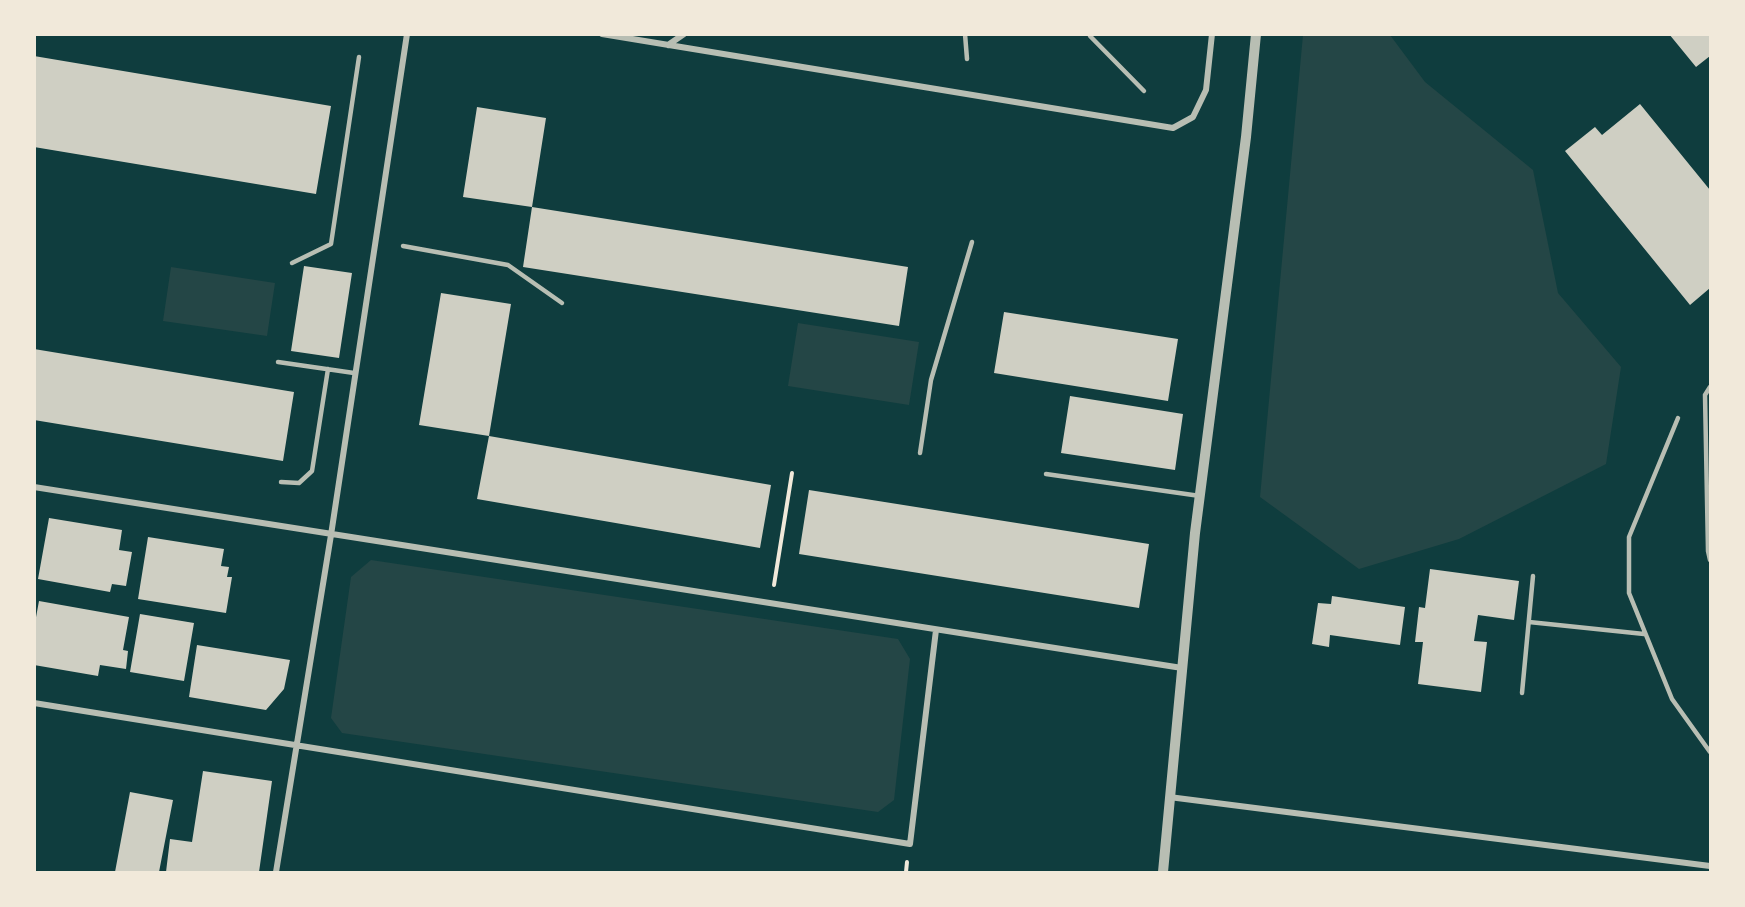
<!DOCTYPE html>
<html>
<head>
<meta charset="utf-8">
<style>
  body { margin:0 }
  #map { position:relative; width:1745px; height:907px; overflow:hidden; background:#0f3d3e; font-family:"Archivo Narrow",sans-serif }
  canvas { display:block }
  .frame { position:absolute; inset:0; border:36px solid #f1e9da; pointer-events:none }
</style>
</head>
<body>
<div id="map">
<canvas width="1745" height="907"></canvas>
<div class="frame"></div>
</div>
<script>
const ctx = document.querySelector('canvas').getContext('2d');
ctx.lineJoin = 'round';
function fill(path, color) { ctx.fillStyle = color; ctx.fill(path, 'evenodd'); }
const toPath = rows => new Path2D(rows.map(r => 'M' + r).join(''));
function strokePath(path, color, width, dash) { ctx.strokeStyle = color; ctx.lineWidth = width; ctx.lineCap = dash ? 'butt' : 'round'; ctx.setLineDash(dash || []); ctx.stroke(path); }
const green = toPath([
  [1303,35,1390,35,1425,82,1533,170,1558,293,1621,367,1606,464,1459,539,1359,569,1260,497],
  [171,267,275,283,267,336,163,321],
  [798,323,919,342,909,405,788,386],
  [371,560,898,639,910,659,894,800,878,812,342,733,331,718,351,577]
]);
const building = toPath([
  [1669,34,1710,34,1710,56,1696,67],
  [34,56,331,106,316,194,34,147],
  [1640,104,1710,190,1710,288,1690,305,1565,151,1595,127,1602,135],
  [477,107,546,118,532,207,908,267,899,326,523,267,532,207,463,197],
  [304,266,352,273,339,358,291,351],
  [441,293,511,304,489,436,771,485,760,548,477,499,489,436,419,425],
  [1004,312,1178,339,1168,401,994,373],
  [34,349,294,392,283,461,34,420],
  [1070,396,1183,414,1175,470,1061,453],
  [809,490,1149,544,1139,608,799,554],
  [49,518,122,530,119,550,132,552,126,586,112,584,110,592,38,579],
  [148,537,224,549,221,566,229,567,227,577,232,577,226,613,138,599],
  [1430,569,1519,581,1514,620,1478,615,1474,641,1487,642,1481,692,1418,684,1423,642,1415,642,1419,607,1425,608],
  [1332,596,1405,607,1400,645,1330,635,1329,647,1312,644,1318,603,1331,604],
  [39,601,129,617,123,650,128,651,126,669,100,665,98,676,34,665,34,628],
  [140,614,194,623,184,681,130,672],
  [197,645,290,660,284,689,266,710,189,697],
  [203,771,272,781,259,872,166,872,170,839,192,842],
  [130,792,173,800,159,872,115,872]
]);
const path = toPath([
  [774,585,792,473],
  [906,872,907,862]
]);
const service = toPath([
  [965,34,967,59],
  [1091,34,1090,36,1144,91],
  [403,246,508,265,562,303],
  [292,263,331,244,359,57],
  [278,362,354,373],
  [1710,387,1705,395,1708,551,1710,560],
  [1678,418,1629,537,1629,593,1672,699,1710,752],
  [920,453,931,380,972,242],
  [1046,474,1200,496],
  [281,482,299,483,312,471,328,369],
  [1529,622,1644,634],
  [1522,693,1533,576]
]);
const minor = toPath([
  [602,34,1173,128,1193,117,1206,90,1212,34],
  [668,45,684,34],
  [34,487,1182,668],
  [34,703,910,844,936,630],
  [1169,797,1710,866],
  [276,872,331,535,407,34]
]);
const tertiary = toPath([
  [1163,872,1195,533,1246,137,1256,34]
]);
fill(green, '#244646');
fill(building, '#cfcfc3');
strokePath(path, '#f1e9da', 4);
strokePath(service, '#b8beb3', 4.5);
strokePath(minor, '#b8beb3', 6);
strokePath(tertiary, '#b8beb3', 10);
</script>
</body>
</html>
